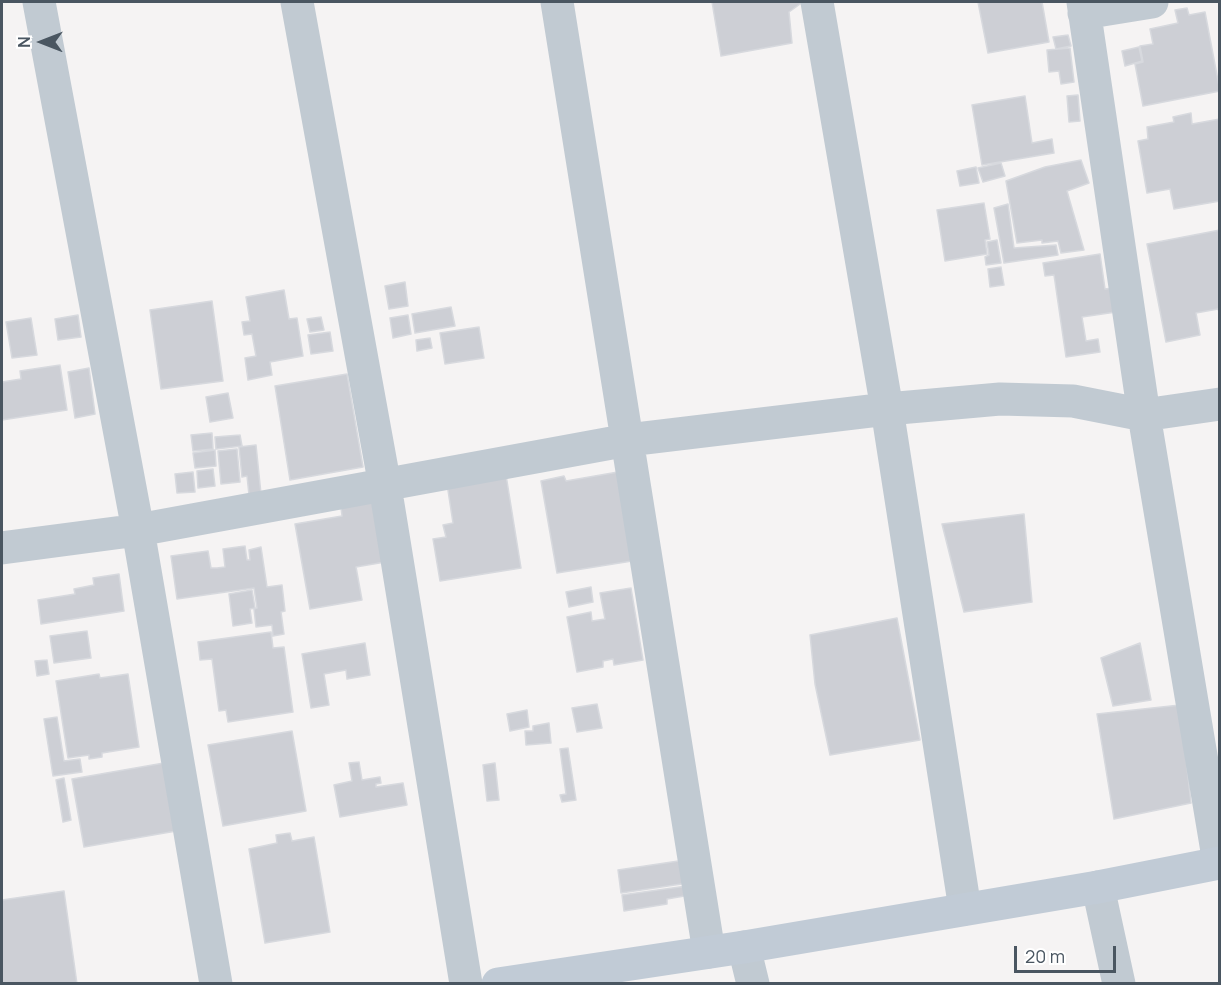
<!DOCTYPE html>
<html>
<head>
<meta charset="utf-8">
<style>
  body { margin:0 }
  #map { position:relative; width:1221px; height:985px; overflow:hidden; background:#f5f3f3; font-family:Manrope,sans-serif }
  canvas { display:block }
  .frame { position:absolute; inset:0; border:3px solid #4a5661; pointer-events:none }
  .north { position:absolute; left:12px; top:12px; width:60px; height:60px; -webkit-text-stroke:4px #fff; paint-order:stroke; rotate:270deg; font-size:16px; font-weight:700; line-height:24px; text-align:center; color:#4a5661 }
  .north::after { content:''; display:block; margin:auto; width:21px; height:27px; background:#4a5661; clip-path:polygon(50% 0,100% 100%,50% 72%,0 100%) }
  .scale { position:absolute; left:1014px; top:946px; width:102px; height:27px; box-sizing:border-box; border:3px solid #4a5661; border-top:0; padding-left:8px; font-size:18px; line-height:21px; white-space:nowrap; color:#4a5661; -webkit-text-stroke:4px #fff; paint-order:stroke }
</style>
</head>
<body>
<div id="map">
<canvas width="1221" height="985"></canvas>
<div class="frame"></div>
<div class="north">N</div>
<div class="scale">20 m</div>
</div>
<script>
const ctx = document.querySelector('canvas').getContext('2d');
ctx.lineJoin = 'round';
function fill(path, color) { ctx.fillStyle = color; ctx.fill(path, 'evenodd'); }
const toPath = rows => new Path2D(rows.map(r => 'M' + r).join(''));
function strokePath(path, color, width, dash) { ctx.strokeStyle = color; ctx.lineWidth = width; ctx.lineCap = dash ? 'butt' : 'round'; ctx.setLineDash(dash || []); ctx.stroke(path); }
const building = toPath([
  [712,2,803,2,789,12,792,43,721,56,712,2],
  [978,2,1042,2,1049,42,988,53,978,2],
  [1187,8,1189,15,1205,12,1220,91,1143,106,1135,64,1143,62,1140,46,1153,44,1150,29,1178,23,1175,10,1187,8],
  [1068,35,1071,46,1056,49,1053,37,1068,35],
  [1139,47,1142,61,1125,66,1122,51,1139,47],
  [1070,48,1074,82,1061,84,1059,71,1049,72,1047,50,1070,48],
  [1078,95,1080,121,1069,122,1067,96,1078,95],
  [1025,96,1032,143,1052,139,1054,153,982,165,972,105,1025,96],
  [1191,113,1192,124,1220,119,1220,201,1174,209,1170,189,1147,193,1138,141,1148,139,1147,127,1174,122,1173,117,1191,113],
  [1081,160,1089,183,1067,191,1084,250,1061,253,1058,241,1042,243,1042,240,1017,243,1006,181,1045,167,1081,160],
  [1001,163,1005,176,983,182,978,168,1001,163],
  [976,167,979,183,960,186,957,171,976,167],
  [984,203,990,239,985,240,987,254,945,261,937,210,984,203],
  [1008,204,1014,248,1056,245,1058,255,1004,263,994,208,1008,204],
  [1220,230,1220,315,1218,309,1196,313,1200,335,1166,342,1147,244,1220,230],
  [997,240,1001,263,986,265,985,257,989,255,987,242,997,240],
  [1100,254,1105,289,1113,288,1116,312,1082,317,1086,341,1098,339,1100,352,1066,357,1054,275,1045,276,1043,263,1100,254],
  [1001,267,1004,285,990,287,988,269,1001,267],
  [405,282,408,306,389,309,385,286,405,282],
  [284,290,289,319,297,318,303,356,270,362,272,375,248,380,245,358,256,356,252,334,244,335,242,322,250,321,246,297,284,290],
  [212,301,223,381,161,389,150,310,212,301],
  [451,307,455,326,415,333,412,314,451,307],
  [78,315,81,337,58,340,55,319,78,315],
  [408,315,411,334,393,338,390,318,408,315],
  [321,317,324,330,310,332,307,319,321,317],
  [31,318,37,355,12,358,6,322,31,318],
  [479,327,484,358,445,364,440,333,479,327],
  [330,332,333,351,311,354,308,335,330,332],
  [430,338,432,348,417,351,416,340,430,338],
  [60,365,67,410,2,420,2,382,21,379,20,371,60,365],
  [89,368,95,414,75,418,68,372,89,368],
  [347,374,363,467,290,480,275,386,347,374],
  [228,393,233,418,210,422,206,397,228,393],
  [212,433,213,449,193,451,191,435,212,433],
  [240,435,242,446,216,449,215,437,240,435],
  [256,445,261,494,249,495,247,476,242,477,239,447,256,445],
  [237,449,240,482,221,484,218,451,237,449],
  [215,450,216,466,195,468,193,453,215,450],
  [213,469,215,486,198,488,197,471,213,469],
  [193,472,195,492,177,493,175,474,193,472],
  [618,472,632,561,557,573,541,481,564,476,566,481,618,472],
  [506,475,521,568,440,581,433,539,446,537,443,525,453,523,447,484,506,475],
  [381,500,391,561,356,567,362,600,310,609,295,524,342,516,341,507,381,500],
  [1024,514,1032,602,964,612,942,524,1024,514],
  [245,546,247,560,250,560,249,550,261,547,267,587,282,585,285,611,281,612,284,634,273,636,272,625,256,627,254,609,257,608,254,588,177,599,171,556,208,551,211,568,217,568,225,567,223,549,245,546],
  [119,574,124,611,41,624,38,600,75,594,74,589,94,585,93,578,119,574],
  [591,587,593,602,569,607,566,592,591,587],
  [631,588,643,660,614,665,613,659,603,661,603,667,577,672,567,617,591,612,592,621,605,619,600,593,631,588],
  [252,590,255,608,250,609,252,623,233,626,229,594,252,590],
  [897,618,920,740,830,755,815,684,810,635,897,618],
  [87,631,91,658,54,663,50,636,87,631],
  [271,632,273,648,284,647,293,712,228,722,226,710,219,711,212,659,200,660,198,642,271,632],
  [365,643,370,675,347,679,346,670,324,674,329,705,311,708,302,654,365,643],
  [1140,643,1151,700,1113,706,1101,658,1140,643],
  [47,660,49,674,37,676,35,661,47,660],
  [99,674,100,678,128,674,139,747,102,753,102,757,89,759,89,755,68,758,56,681,99,674],
  [597,704,602,728,577,732,572,708,597,704],
  [1180,705,1191,803,1114,819,1097,714,1180,705],
  [527,710,529,727,510,731,507,714,527,710],
  [57,717,64,761,80,759,82,772,53,776,44,719,57,717],
  [549,723,551,743,526,745,525,731,533,731,533,726,549,723],
  [292,731,306,811,223,826,208,745,292,731],
  [568,748,576,800,562,802,560,795,566,794,560,749,568,748],
  [359,762,362,780,380,777,381,783,376,784,376,787,403,783,407,805,340,817,334,785,352,781,349,763,359,762],
  [164,763,182,830,84,847,72,779,164,763],
  [495,763,499,800,487,801,483,765,495,763],
  [64,778,71,820,63,822,56,780,64,778],
  [290,833,292,841,314,837,330,932,265,943,249,849,277,843,276,835,290,833],
  [692,859,695,882,621,893,618,870,692,859],
  [694,885,696,894,667,899,667,904,624,911,622,895,694,885],
  [64,891,77,984,2,984,2,900,64,891]
]);
const street = toPath([
  [39,2,138,530,216,984],
  [297,2,385,486,466,984],
  [557,2,709,952],
  [817,2,887,409,965,909],
  [1083,2,1144,415,1219,863],
  [1084,13,1152,2],
  [2,548,138,530,628,440,887,409,1000,399,1073,401,1144,415,1220,404],
  [1098,887,1119,984],
  [744,947,753,984]
]);
const secondary = toPath([
  [498,984,744,947,1098,887,1220,863]
]);
fill(building, '#cdcfd5');
strokePath(building, '#d7d9de', 1.5);
strokePath(street, '#c1cad2', 33);
strokePath(secondary, '#c1cbd6', 33);
</script>
</body>
</html>
